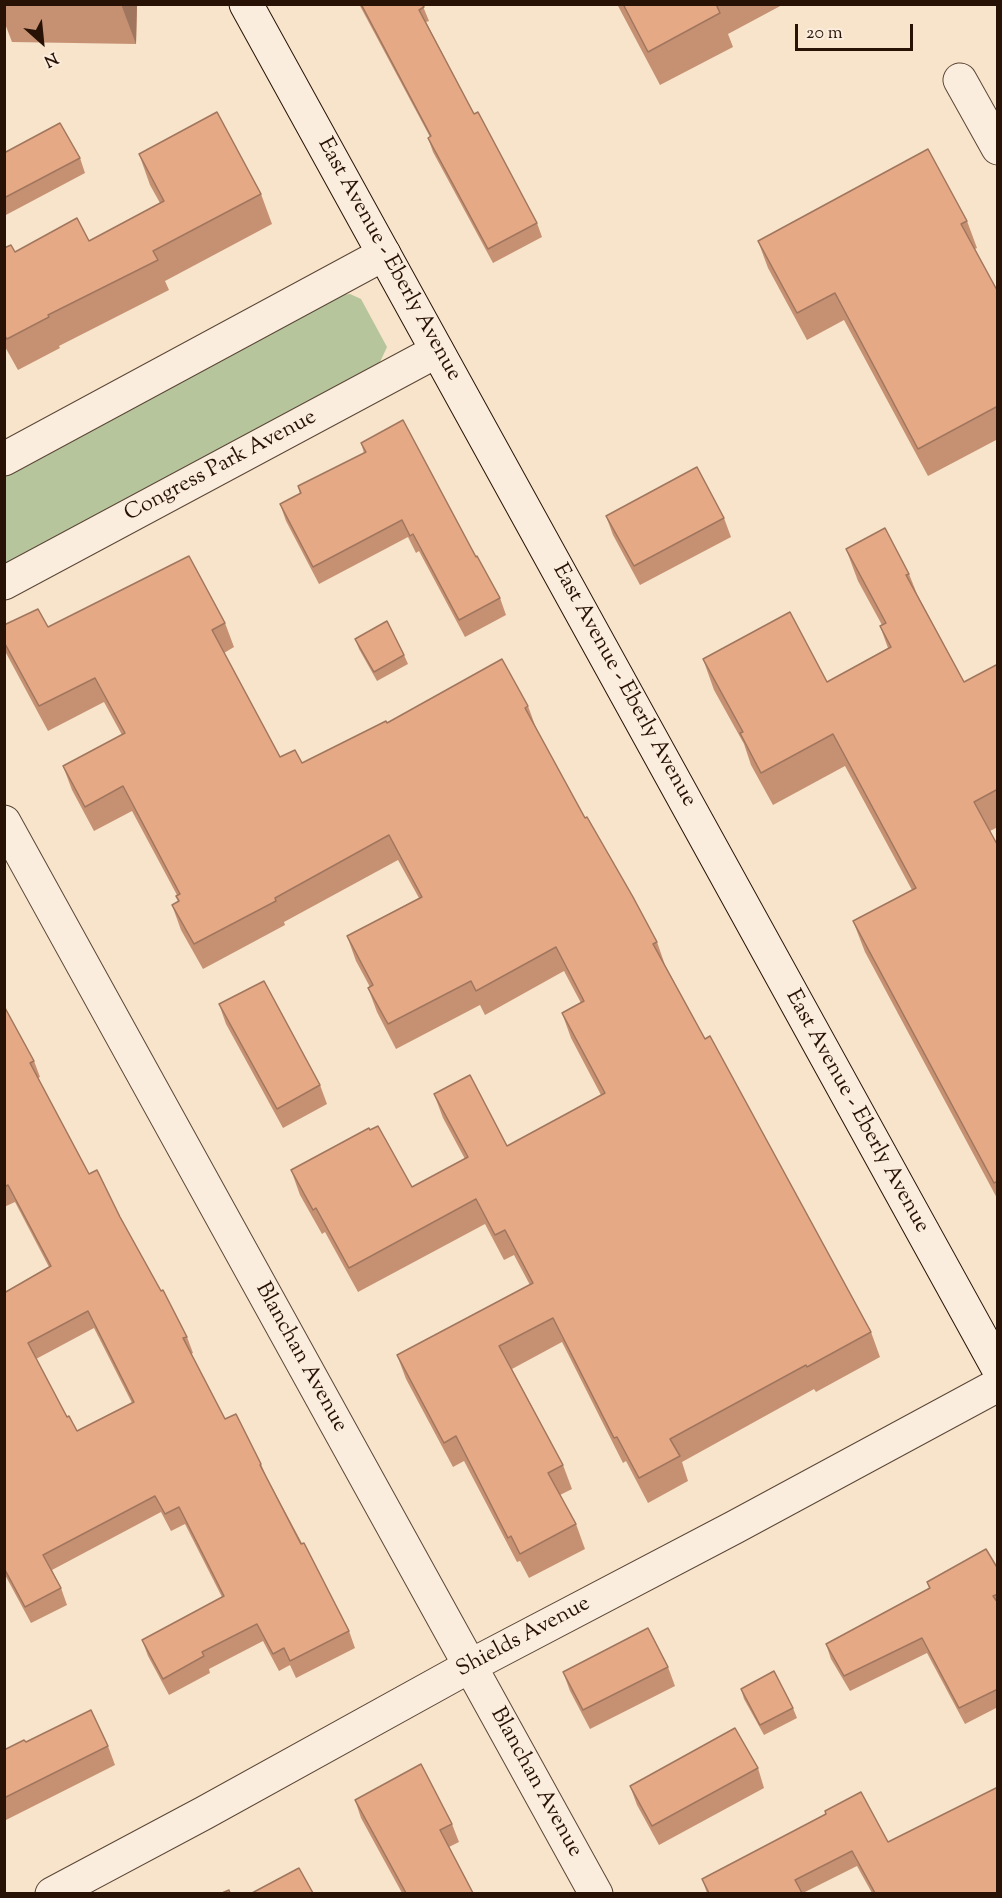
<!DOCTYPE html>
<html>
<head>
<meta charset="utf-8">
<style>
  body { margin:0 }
  #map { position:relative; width:1002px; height:1898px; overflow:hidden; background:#f7e4ca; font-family:"Sorts Mill Goudy",serif }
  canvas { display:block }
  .frame { position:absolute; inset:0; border:6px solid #271205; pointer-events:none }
  .north { position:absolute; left:12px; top:12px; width:60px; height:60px; -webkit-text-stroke:4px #faeddd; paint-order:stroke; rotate:153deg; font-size:16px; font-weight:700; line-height:24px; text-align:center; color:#271205 }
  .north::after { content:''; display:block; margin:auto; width:21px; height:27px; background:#271205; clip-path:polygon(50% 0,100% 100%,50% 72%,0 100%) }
  .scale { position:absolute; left:795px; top:24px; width:118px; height:27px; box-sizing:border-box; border:3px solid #271205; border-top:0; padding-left:8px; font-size:18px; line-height:21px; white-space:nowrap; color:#271205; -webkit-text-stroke:4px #faeddd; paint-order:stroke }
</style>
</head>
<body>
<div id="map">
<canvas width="1002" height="1898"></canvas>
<div class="frame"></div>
<div class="north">N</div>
<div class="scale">20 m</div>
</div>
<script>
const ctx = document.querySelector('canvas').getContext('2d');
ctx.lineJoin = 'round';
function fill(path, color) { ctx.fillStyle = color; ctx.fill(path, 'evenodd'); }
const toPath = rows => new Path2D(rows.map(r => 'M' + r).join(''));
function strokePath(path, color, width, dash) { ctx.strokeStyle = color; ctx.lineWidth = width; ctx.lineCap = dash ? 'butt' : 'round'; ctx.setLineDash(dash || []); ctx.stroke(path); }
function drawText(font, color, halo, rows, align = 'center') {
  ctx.font = font + ' "Sorts Mill Goudy",serif'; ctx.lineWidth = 4.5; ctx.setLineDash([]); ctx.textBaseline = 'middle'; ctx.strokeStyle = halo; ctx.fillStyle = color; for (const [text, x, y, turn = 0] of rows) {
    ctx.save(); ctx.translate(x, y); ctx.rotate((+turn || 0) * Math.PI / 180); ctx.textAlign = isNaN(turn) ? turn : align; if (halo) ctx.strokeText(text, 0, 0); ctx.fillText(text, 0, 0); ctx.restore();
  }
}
const green = toPath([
  [350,294,361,299,387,347,380,362,372,368,5,564,5,471,340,295]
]);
const minor = toPath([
  [960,80,998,148],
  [4,459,384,254],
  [4,583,437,351],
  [4,822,596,1894],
  [52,1894,204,1813,470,1666,735,1527,998,1385]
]);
const secondary = toPath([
  [246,4,998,1368]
]);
const wall = toPath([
  [4,4,137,4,136,44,12,42,4,21],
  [359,4,422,4,429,21,426,22,474,114,537,223,542,237,493,263,433,152,428,138,430,137],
  [617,4,784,4,728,34,733,47,660,85],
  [4,153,80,158,85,173,4,216],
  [139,154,261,194,272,224,165,281,169,290,59,346,60,348,18,370,4,345,4,248,15,252,89,241,160,203,150,185],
  [967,221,977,248,975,249,998,292,998,439,928,476,844,320,807,340,768,268,758,241],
  [361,443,476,557,500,598,506,615,465,637,419,551,416,553,408,537,319,584,286,521,280,504,300,494,298,486,364,453],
  [606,516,724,518,731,537,640,585,613,535],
  [846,549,909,574,917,594,964,682,998,664,998,827,990,831,998,846,998,1200,865,952,853,921,912,890,845,766,773,805,751,765,744,744,714,690,703,659,827,682,888,648,880,626,882,625,858,581],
  [225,623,234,647,224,653,280,757,302,763,387,723,528,706,536,728,585,818,657,942,665,965,705,1039,871,1332,880,1357,816,1392,814,1389,682,1462,688,1481,648,1503,626,1461,623,1463,562,1342,512,1369,563,1465,572,1489,560,1495,576,1524,585,1549,529,1578,520,1561,517,1562,464,1461,453,1467,406,1379,397,1355,530,1285,514,1255,504,1260,485,1224,358,1292,325,1232,322,1234,300,1195,291,1170,412,1187,465,1159,443,1118,434,1094,507,1146,601,1095,571,1038,562,1013,581,1003,564,971,485,1015,480,1005,396,1049,377,1012,368,988,370,987,356,961,347,936,419,898,398,860,284,922,285,925,203,969,181,930,172,905,178,902,177,895,132,811,94,831,72,790,63,766,122,735,104,702,48,731,6,653,4,649,4,625,48,627],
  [355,639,404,655,408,664,377,681,359,649],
  [219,1004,320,1085,327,1104,283,1128,226,1024],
  [4,1006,34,1061,40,1077,38,1078,89,1174,120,1217,161,1291,187,1337,193,1353,191,1354,225,1419,261,1464,266,1476,349,1631,355,1648,296,1678,290,1665,279,1671,263,1641,209,1669,210,1673,169,1695,148,1656,142,1640,222,1597,185,1524,171,1531,161,1512,52,1570,61,1588,67,1605,31,1623,4,1573,4,1293,49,1267,15,1202,4,1207],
  [94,1328,132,1403,77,1431,67,1417,36,1359],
  [998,1569,998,1707,965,1724,927,1653,850,1691,831,1659,826,1644,929,1588,927,1582],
  [668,1667,675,1686,590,1729,570,1691,563,1672],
  [741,1689,793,1708,797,1718,764,1735,744,1699],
  [26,1742,108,1746,115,1765,4,1821,4,1750],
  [758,1768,764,1788,659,1845,637,1805,630,1786],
  [355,1800,452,1824,459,1842,449,1847,473,1893,402,1893,361,1818],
  [825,1811,888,1842,998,1893,872,1893,857,1866,803,1893,707,1893,702,1879,826,1815]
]);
const shadedWall = toPath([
  [121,4,137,4,136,44]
]);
const building = toPath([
  [361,4,422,4,424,7,419,10,474,114,478,112,537,223,488,249,428,138,431,136,361,4],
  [623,4,716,4,720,13,648,52,623,4],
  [217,112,261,194,153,251,158,260,48,315,49,317,7,339,4,335,4,248,11,245,15,252,77,218,89,241,164,201,139,154,217,112],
  [60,123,80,158,4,198,4,153,60,123],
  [928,149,967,221,961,224,998,292,998,406,918,449,835,293,797,313,758,241,928,149],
  [403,420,476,557,477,556,500,598,459,620,413,534,410,536,402,520,313,567,280,504,301,493,298,486,366,452,361,443,403,420],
  [697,467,724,518,634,566,606,516,697,467],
  [885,528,909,574,906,575,964,682,998,664,998,789,974,802,998,846,998,1181,994,1183,853,921,916,888,833,734,761,773,740,733,743,732,703,659,790,612,827,682,891,647,880,626,886,623,846,549,885,528],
  [189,556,225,623,212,630,280,757,295,750,302,763,386,721,387,723,502,659,528,706,525,708,585,818,587,817,633,897,657,942,653,944,705,1039,710,1036,871,1332,807,1367,806,1365,670,1439,680,1456,639,1478,617,1437,614,1438,553,1318,499,1346,563,1465,548,1473,576,1524,520,1554,511,1536,508,1538,456,1436,444,1443,397,1355,533,1283,505,1230,495,1235,476,1199,349,1268,316,1208,313,1210,291,1170,369,1128,370,1130,378,1126,412,1187,468,1157,434,1094,470,1075,507,1146,605,1093,562,1013,584,1001,556,947,476,991,471,981,388,1024,368,988,373,985,347,936,422,897,389,835,275,898,276,901,194,944,172,905,179,901,176,896,180,894,123,786,85,807,63,766,125,733,95,678,39,706,4,642,4,625,38,609,48,627,189,556],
  [387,621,404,655,374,672,355,639,387,621],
  [264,981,320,1085,277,1109,219,1004,264,981],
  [4,1006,34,1061,30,1063,89,1174,97,1170,120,1217,161,1291,163,1290,187,1337,183,1338,225,1419,236,1414,261,1464,260,1465,301,1544,304,1543,349,1631,290,1661,284,1648,273,1654,257,1624,202,1652,204,1656,163,1679,142,1640,224,1596,179,1507,165,1514,155,1496,43,1555,61,1588,25,1607,4,1568,4,1293,51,1266,8,1185,4,1187,4,1006],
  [88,1311,134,1402,77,1431,69,1416,67,1417,28,1343,88,1311],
  [986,1549,998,1569,998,1594,993,1596,998,1603,998,1689,959,1708,922,1638,844,1676,826,1644,930,1588,927,1582,986,1549],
  [648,1628,668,1667,583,1710,563,1672,648,1628],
  [774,1671,793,1708,760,1725,741,1689,774,1671],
  [91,1710,108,1746,4,1798,4,1750,24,1740,26,1742,91,1710],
  [735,1728,758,1768,652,1826,630,1786,735,1728],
  [421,1764,452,1824,440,1830,473,1893,406,1893,355,1800,421,1764],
  [998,1787,998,1893,875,1893,852,1851,795,1880,802,1893,709,1893,702,1879,826,1814,825,1811,861,1792,888,1842,998,1787],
  [299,1868,313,1893,252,1893,299,1868],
  [229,1890,230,1893,222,1893,229,1890]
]);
const streetNames = [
  ["East Avenue - Eberly Avenue",388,260,61],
  ["Congress Park Avenue",221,467,-28],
  ["East Avenue - Eberly Avenue",623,686,61],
  ["East Avenue - Eberly Avenue",856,1112,61],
  ["Blanchan Avenue",300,1358,61],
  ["Shields Avenue",524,1638,-28],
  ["Blanchan Avenue",535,1783,61]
];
fill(green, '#b6c59c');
strokePath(minor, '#5b4636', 35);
strokePath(secondary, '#271205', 35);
strokePath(minor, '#faeddd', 33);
strokePath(secondary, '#faeddd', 33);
fill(wall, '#c69173');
fill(shadedWall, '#a1765e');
fill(building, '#e6a986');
strokePath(building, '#a1765e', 1.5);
drawText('22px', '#271205', '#faeddd', streetNames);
</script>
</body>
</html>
